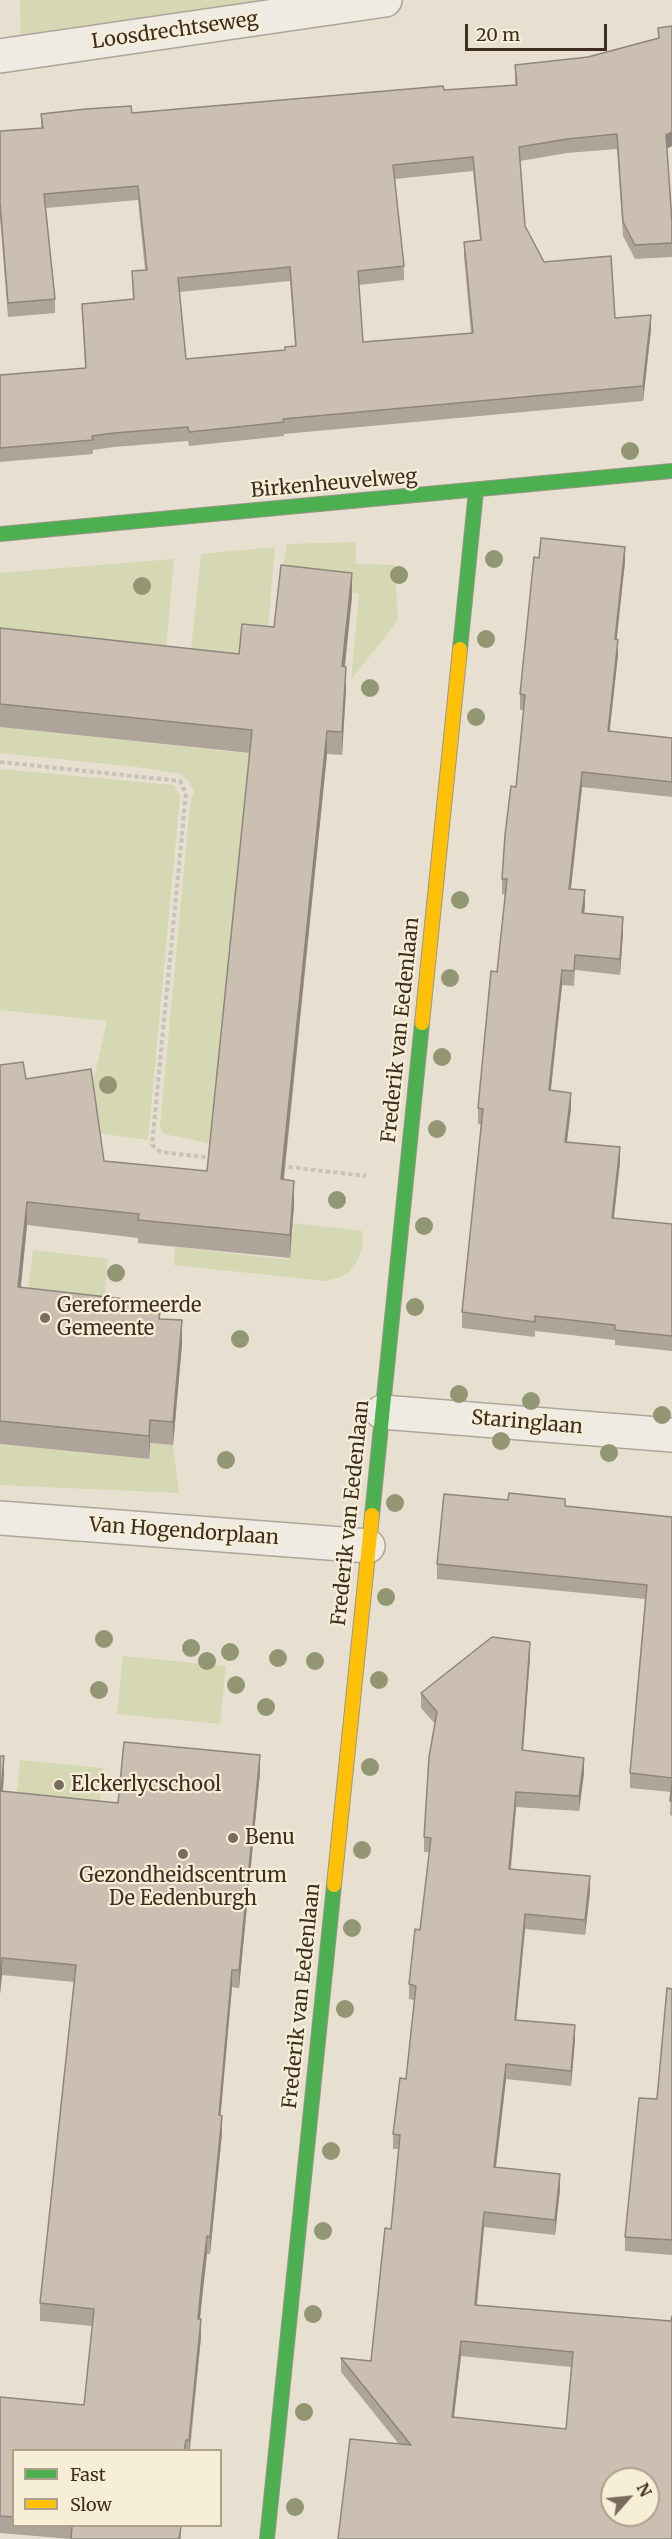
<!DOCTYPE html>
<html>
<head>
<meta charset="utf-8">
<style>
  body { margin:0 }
  #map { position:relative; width:672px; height:2539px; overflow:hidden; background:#e7e0d1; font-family:Merriweather,serif }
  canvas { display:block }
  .legend { position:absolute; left:12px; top:2449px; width:210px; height:78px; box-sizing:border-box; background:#f7eed8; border:2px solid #ada18e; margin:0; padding:8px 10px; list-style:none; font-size:18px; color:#3d2e20 }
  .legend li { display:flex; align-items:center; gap:12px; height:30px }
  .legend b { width:30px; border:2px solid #ada18e }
  .north { position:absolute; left:600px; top:2467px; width:60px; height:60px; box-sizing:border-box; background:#f7eed8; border:2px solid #ada18e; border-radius:50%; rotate:63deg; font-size:16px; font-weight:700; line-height:24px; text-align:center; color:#3d2e20 }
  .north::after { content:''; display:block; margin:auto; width:21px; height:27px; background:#786c5e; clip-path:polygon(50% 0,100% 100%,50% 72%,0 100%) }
  .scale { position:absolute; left:465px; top:24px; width:142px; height:27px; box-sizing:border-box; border:3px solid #3d2e20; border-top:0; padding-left:8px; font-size:18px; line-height:21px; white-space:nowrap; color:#3d2e20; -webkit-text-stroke:4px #f7eed8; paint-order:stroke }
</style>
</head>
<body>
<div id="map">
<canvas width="672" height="2539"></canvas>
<ul class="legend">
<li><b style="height:8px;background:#4caf50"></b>Fast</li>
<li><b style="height:8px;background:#ffc107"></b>Slow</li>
</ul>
<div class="north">N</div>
<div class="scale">20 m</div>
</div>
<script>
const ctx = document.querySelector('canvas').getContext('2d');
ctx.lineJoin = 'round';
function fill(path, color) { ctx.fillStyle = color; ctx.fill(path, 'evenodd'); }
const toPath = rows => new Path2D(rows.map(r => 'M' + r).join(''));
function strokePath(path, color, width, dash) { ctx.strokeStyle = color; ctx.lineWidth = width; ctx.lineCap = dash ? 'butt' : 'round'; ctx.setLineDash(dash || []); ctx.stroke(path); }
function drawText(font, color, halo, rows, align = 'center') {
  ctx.font = font + ' Merriweather,serif'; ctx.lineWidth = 4.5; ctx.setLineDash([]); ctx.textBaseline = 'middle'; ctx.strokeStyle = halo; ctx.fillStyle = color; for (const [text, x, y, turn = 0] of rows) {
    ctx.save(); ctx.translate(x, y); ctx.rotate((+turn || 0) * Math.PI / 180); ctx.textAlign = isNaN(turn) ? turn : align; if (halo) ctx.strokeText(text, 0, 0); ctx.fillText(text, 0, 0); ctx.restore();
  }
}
const green = toPath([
  [20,0,285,0,21,39],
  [356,542,356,564,395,565,398,620,351,680,359,594,343,592,283,567,287,544],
  [275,547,266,649,239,670,191,651,201,554],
  [174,559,165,660,0,643,0,573],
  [0,727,252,754,283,1158,164,1134,160,1127,190,805,194,792,188,781,182,774,136,767,0,753],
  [0,769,174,785,180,796,148,1140,97,1133,91,1092,107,1021,0,1010],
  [294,1223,362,1231,363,1244,356,1264,349,1272,338,1278,325,1281,174,1265,175,1247,290,1260],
  [33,1250,108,1259,103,1314,26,1308],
  [150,1443,173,1445,179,1493,0,1485,0,1444,148,1459],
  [123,1656,226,1666,220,1724,117,1714],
  [20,1760,103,1768,99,1811,16,1804]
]);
const path = toPath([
  [0,762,180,781,186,793,152,1145,161,1152,211,1158],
  [281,1166,366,1176]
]);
const street = toPath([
  [0,56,385,0],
  [382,1412,672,1435],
  [0,1518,368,1546]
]);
const fast = toPath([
  [0,534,672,471],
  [460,649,476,491],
  [372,1515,422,1023],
  [267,2539,334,1885]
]);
const slow = toPath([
  [422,1023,460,649],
  [334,1885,372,1515]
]);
const trees = [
  [630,451],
  [494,559],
  [399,575],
  [142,586],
  [486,639],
  [370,688],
  [476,717],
  [460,900],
  [450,978],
  [442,1057],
  [108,1085],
  [437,1129],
  [337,1200],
  [424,1226],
  [116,1273],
  [415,1307],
  [240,1339],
  [459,1394],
  [531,1401],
  [662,1415],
  [501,1441],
  [609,1453],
  [226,1460],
  [395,1503],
  [386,1597],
  [104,1639],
  [191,1648],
  [230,1652],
  [278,1658],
  [207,1661],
  [315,1661],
  [379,1680],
  [236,1685],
  [99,1690],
  [266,1707],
  [370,1767],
  [362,1850],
  [352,1928],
  [345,2009],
  [331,2151],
  [323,2231],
  [313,2314],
  [304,2412],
  [295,2507]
];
const wall = toPath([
  [672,26,672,146,667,148,672,222,672,257,635,259,623,236,617,149,567,153,520,161,525,226,544,262,615,318,651,329,643,401,284,434,284,436,189,446,188,441,114,447,93,450,93,454,0,462,0,375,85,368,82,304,133,299,132,271,145,270,138,200,46,208,55,299,55,313,8,317,0,217,0,131,41,128,41,114,132,113,515,85,515,65,588,57,658,38,658,28],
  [473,171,480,240,464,242,464,256,471,333,363,342,359,285,404,280,404,266,395,179],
  [290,281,295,346,285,347,285,350,186,359,179,292],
  [625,562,616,639,618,655,609,731,672,738,672,797,582,787,571,889,585,906,584,913,623,932,620,975,575,970,574,986,562,985,551,1090,571,1108,567,1142,620,1162,614,1218,672,1224,672,1351,615,1345,615,1340,535,1331,535,1337,462,1328,462,1312,481,1124,478,1124,478,1108,497,972,505,895,502,894,502,879,516,787,524,710,520,710,520,694],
  [352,596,345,667,346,690,342,755,327,754,284,1179,294,1204,290,1258,138,1243,138,1238,27,1225,21,1288,161,1319,182,1344,173,1445,150,1443,149,1459,0,1444,0,1065,26,1079,104,1161,207,1171,250,753,0,727,0,628,239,654,274,627],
  [565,1506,672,1517,672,1816,670,1815,671,1792,630,1788,630,1773,645,1599,437,1579,437,1564],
  [530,1657,523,1751,584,1773,579,1811,516,1807,511,1869,590,1891,585,1935,525,1929,516,2020,575,2040,571,2086,506,2079,496,2167,560,2189,555,2235,484,2227,477,2305,671,2321,672,2539,398,2443,341,2372,341,2358,371,2361,391,2229,399,2149,393,2149,393,2134,406,2079,414,2000,409,1999,409,1984,420,1930,429,1852,424,1852,424,1837,435,1724,421,1708,421,1693],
  [461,2356,571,2367,566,2429,454,2417],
  [0,1756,4,1774,3,1791,118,1803,260,1772,239,1988,232,1987,220,2116,222,2133,210,2254,207,2254,202,2295,200,2319,201,2337,190,2451,14,2451,14,2526,181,2526,181,2539,71,2539,0,2533,0,2397,84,2405,92,2326,40,2321,40,2303,74,1982,2,1975,0,1994],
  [672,1989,672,2255,625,2251,625,2237,657,2099]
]);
const shadedWall = toPath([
  [672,132,672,146,666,149,666,135],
  [651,315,651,329,643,401,643,386],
  [625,547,625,562,615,655,615,639],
  [352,573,352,596,342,690,342,666],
  [618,640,618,655,608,747,608,731],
  [346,667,346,690,342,755,342,732],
  [327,731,327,754,281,1202,281,1179],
  [582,772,582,787,569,904,569,889],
  [585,890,585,906,582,928,582,913],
  [623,917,623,932,620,975,620,959],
  [562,970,562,985,549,1105,549,1090],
  [571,1093,571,1108,565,1157,565,1142],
  [620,1147,620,1162,612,1233,612,1218],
  [294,1181,294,1204,290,1258,290,1235],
  [27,1202,27,1225,18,1311,18,1287],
  [182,1320,182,1344,173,1445,173,1422],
  [150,1420,150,1443,149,1459,149,1436],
  [530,1642,530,1657,522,1765,522,1750],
  [260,1755,260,1772,239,1988,239,1970],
  [4,1756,4,1774,1,1809,1,1791],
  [584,1758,584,1773,579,1811,579,1796],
  [516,1792,516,1807,509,1884,509,1869],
  [590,1876,590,1891,585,1935,585,1920],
  [525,1914,525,1929,515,2034,515,2020],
  [2,1958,2,1975,0,1994,0,1977],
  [232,1970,232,1987,219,2133,219,2115],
  [575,2025,575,2040,571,2086,571,2071],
  [506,2064,506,2079,494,2182,494,2167],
  [222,2116,222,2133,210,2254,210,2237],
  [560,2174,560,2189,555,2235,555,2220],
  [484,2212,484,2227,475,2320,475,2305],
  [207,2236,207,2254,198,2336,198,2319],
  [201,2319,201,2337,189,2451,189,2440],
  [461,2341,461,2356,452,2432,452,2417]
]);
const building = toPath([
  [672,26,672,132,666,135,672,222,672,243,635,245,623,222,617,134,567,139,519,147,525,226,544,262,611,256,615,318,651,315,643,386,283,419,284,422,189,432,188,427,114,433,92,436,93,440,0,448,0,375,86,368,82,304,134,299,132,271,147,270,138,186,44,194,55,299,8,303,0,203,0,131,43,128,41,114,86,109,131,106,132,113,443,86,444,90,517,85,515,65,588,57,659,38,658,28,672,26],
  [473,157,481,240,464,242,473,333,363,342,358,271,404,266,393,165,473,157],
  [290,267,296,346,285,347,285,350,186,359,178,278,290,267],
  [541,538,625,547,615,639,618,640,608,731,672,738,672,782,582,772,569,889,585,890,582,913,623,917,620,959,575,955,574,971,562,970,549,1090,571,1093,565,1142,620,1147,612,1218,672,1224,672,1336,615,1330,615,1325,535,1316,535,1322,462,1312,483,1109,478,1108,491,971,497,972,507,879,502,879,505,835,511,786,516,787,525,695,520,694,534,557,539,558,541,538],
  [281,565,352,573,342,666,346,667,342,732,327,731,281,1179,294,1181,290,1235,138,1220,139,1214,27,1202,18,1287,161,1303,159,1319,182,1320,173,1422,150,1420,149,1436,0,1421,0,1065,23,1062,26,1079,91,1069,104,1161,207,1171,252,730,0,704,0,628,239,654,242,624,274,627,281,565],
  [509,1493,565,1499,565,1506,672,1517,672,1778,630,1773,647,1585,437,1564,444,1494,508,1500,509,1493],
  [492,1637,530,1642,522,1750,584,1758,579,1796,516,1792,509,1869,590,1876,585,1920,525,1914,515,2020,575,2025,571,2071,506,2064,494,2167,560,2174,555,2220,484,2212,475,2305,671,2321,672,2316,672,2539,338,2539,350,2439,411,2445,341,2358,371,2361,385,2228,391,2229,400,2135,393,2134,400,2078,406,2079,416,1986,409,1984,415,1929,420,1930,431,1838,424,1837,429,1757,437,1712,421,1693,492,1637],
  [461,2341,573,2352,566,2429,452,2417,461,2341],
  [612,2479,648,2479,648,2515,612,2515,612,2479],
  [124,1742,260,1755,239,1970,232,1970,219,2115,222,2116,210,2237,207,2236,202,2277,198,2319,201,2319,189,2440,186,2440,184,2451,14,2451,14,2517,0,2516,0,2397,84,2405,94,2309,40,2303,76,1965,2,1958,0,1977,0,1756,4,1756,1,1791,118,1803,124,1742],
  [672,1781,672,1801,670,1801,672,1781],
  [667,1988,672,1989,672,2240,625,2237,639,2098,657,2099,667,1988],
  [72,2526,181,2526,179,2539,71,2539,72,2526]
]);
const markers = [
  [45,1318,6,"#786c5e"],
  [59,1785,6,"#786c5e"],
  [233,1838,6,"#786c5e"],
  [183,1854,6,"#786c5e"]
];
const streetNames = [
  ["Loosdrechtseweg",175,31,-8],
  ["Birkenheuvelweg",334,484,-5],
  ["Frederik van Eedenlaan",401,1030,-84],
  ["Staringlaan",527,1423,5],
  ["Frederik van Eedenlaan",351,1513,-84],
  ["Van Hogendorplaan",184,1532,4],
  ["Frederik van Eedenlaan",302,1996,-84]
];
const poiNames = [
  ["Gereformeerde",57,1306],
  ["Gemeente",57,1329],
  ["Elckerlycschool",71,1785],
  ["Benu",245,1838],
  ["Gezondheidscentrum",183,1876,"center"],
  ["De Eedenburgh",183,1899,"center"]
];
fill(green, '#d6d7b3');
strokePath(street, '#ada599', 36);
strokePath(fast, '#9c958a', 16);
strokePath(slow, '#9c958a', 16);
strokePath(path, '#c8c2b9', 4, [4.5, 3]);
strokePath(street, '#efebe3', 33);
strokePath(fast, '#4caf50', 14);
strokePath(slow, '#ffc107', 14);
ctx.fillStyle = '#929673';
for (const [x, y] of trees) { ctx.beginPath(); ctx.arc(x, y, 9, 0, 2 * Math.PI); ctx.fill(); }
fill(wall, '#afa499');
fill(shadedWall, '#8e867d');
fill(building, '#cbbfb2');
strokePath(building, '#8e867d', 1.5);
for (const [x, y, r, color] of markers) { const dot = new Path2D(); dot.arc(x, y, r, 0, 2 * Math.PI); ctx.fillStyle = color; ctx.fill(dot); strokePath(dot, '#f7eed8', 2); }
drawText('20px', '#3d2e20', '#f7eed8', streetNames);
drawText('20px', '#3d2e20', '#f7eed8', poiNames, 'left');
</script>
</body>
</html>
